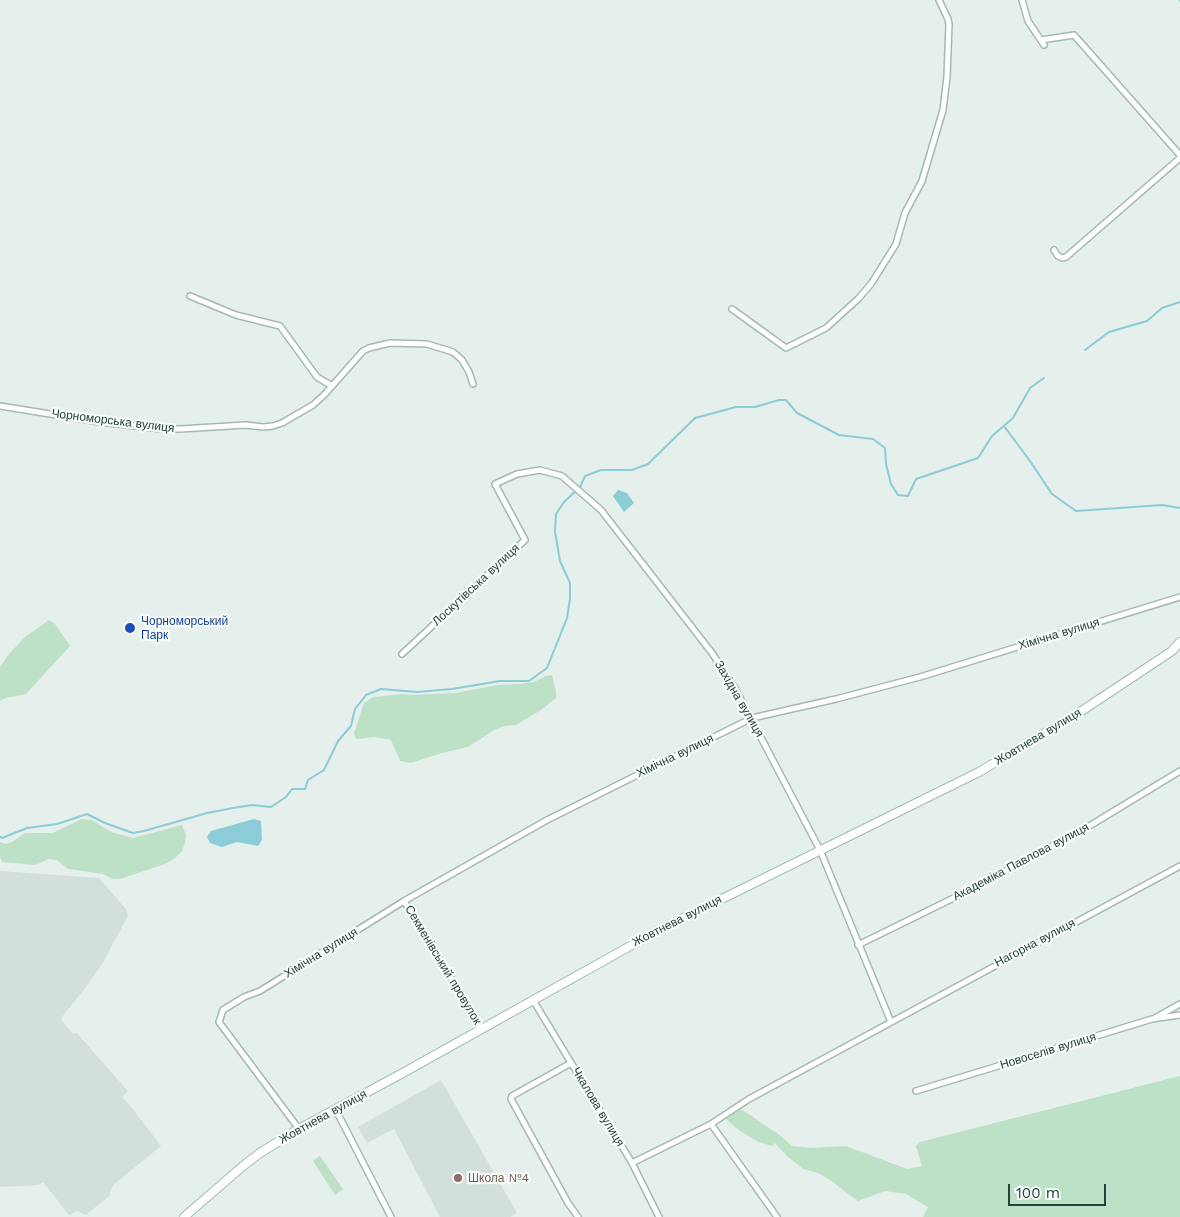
<!DOCTYPE html>
<html>
<head>
<meta charset="utf-8">
<style>
  body { margin:0 }
  #map { position:relative; width:1180px; height:1217px; overflow:hidden; background:#e5efeb; font-family:"Work Sans",sans-serif }
  canvas { display:block }
  .scale { position:absolute; left:1008px; top:1184px; width:98px; height:22px; box-sizing:border-box; border:2px solid #23433a; border-top:0; padding-left:6px; font-size:15px; line-height:18px; white-space:nowrap; color:#23433a; -webkit-text-stroke:4px #f7fbf9; paint-order:stroke }
</style>
</head>
<body>
<div id="map">
<canvas width="1180" height="1217"></canvas>
<div class="scale">100 m</div>
</div>
<script>
const ctx = document.querySelector('canvas').getContext('2d');
ctx.lineJoin = 'round';
function fill(path, color) { ctx.fillStyle = color; ctx.fill(path, 'evenodd'); }
const toPath = rows => new Path2D(rows.map(r => 'M' + r).join(''));
function strokePath(path, color, width, dash) { ctx.strokeStyle = color; ctx.lineWidth = width; ctx.lineCap = dash ? 'butt' : 'round'; ctx.setLineDash(dash || []); ctx.stroke(path); }
function drawText(font, color, halo, rows, align = 'center') {
  ctx.font = font + ' "Work Sans",sans-serif'; ctx.lineWidth = 4.5; ctx.setLineDash([]); ctx.textBaseline = 'middle'; ctx.strokeStyle = halo; ctx.fillStyle = color; for (const [text, x, y, turn = 0] of rows) {
    ctx.save(); ctx.translate(x, y); ctx.rotate((+turn || 0) * Math.PI / 180); ctx.textAlign = isNaN(turn) ? turn : align; if (halo) ctx.strokeText(text, 0, 0); ctx.fillText(text, 0, 0); ctx.restore();
  }
}
const built = toPath([
  [0,871,99,878,126,909,128,916,102,964,89,983,62,1017,62,1021,73,1034,77,1033,82,1039,128,1091,122,1097,132,1108,161,1146,113,1185,109,1196,86,1215,78,1211,69,1215,43,1182,38,1185,0,1187],
  [441,1080,517,1213,510,1217,440,1217,394,1129,367,1143,358,1127]
]);
const green = toPath([
  [49,620,55,624,70,646,26,694,6,698,0,701,0,667,9,654,25,637],
  [552,675,556,691,556,698,541,710,516,725,505,726,496,729,468,747,442,753,410,763,400,761,391,740,375,737,356,739,354,733,364,703,374,697,402,694,412,695,456,693,497,685,521,684,534,682,546,676],
  [81,819,92,820,111,832,133,838,182,825,186,835,185,843,182,851,175,858,165,864,120,879,113,879,103,874,68,869,57,860,49,859,35,865,2,862,0,856,0,842,6,844,12,842,25,833,53,833],
  [1180,1076,1180,1217,923,1217,928,1207,906,1194,885,1191,858,1201,830,1180,818,1173,803,1169,787,1156,775,1143,772,1146,759,1142,740,1131,726,1119,741,1109,781,1136,792,1146,810,1148,846,1146,907,1169,922,1166,916,1146,920,1142],
  [320,1156,343,1189,335,1195,313,1161]
]);
const water = toPath([
  [618,490,627,493,634,503,624,512,613,496],
  [254,819,261,821,262,840,258,846,237,842,222,847,210,843,207,837,211,831]
]);
const stream = toPath([
  [1180,0,1180,1],
  [1085,350,1109,332,1147,321,1162,308,1180,302],
  [1004,426,1030,461,1052,494,1076,511,1162,505,1180,508],
  [0,837,2,838,27,828,57,824,87,814,105,823,133,833,144,831,207,813,233,808,252,805,271,807,286,797,292,789,305,789,308,780,324,770,338,741,351,726,355,709,366,695,381,689,417,692,452,689,500,681,529,681,547,668,567,618,570,599,570,583,560,561,555,532,556,514,564,502,580,487,585,476,601,470,632,470,648,464,695,418,736,407,755,407,779,400,786,400,797,413,839,435,873,439,885,448,886,464,891,484,898,495,908,496,916,479,978,458,992,436,1013,418,1030,388,1044,378]
]);
const street = toPath([
  [1022,0,1028,21,1044,45],
  [1041,40,1074,35,1180,155],
  [1054,250,1058,256,1062,258,1066,257,1180,158],
  [190,296,236,315,280,326,317,377,332,386],
  [732,309,786,348,826,328,858,299,871,284,896,244,905,213,922,181,943,110,947,77,949,24,948,19,939,0],
  [0,406,100,422,162,429,180,429,246,425,263,427,273,426,282,423,313,405,324,395,363,351,369,348,390,343,427,344,453,352,462,360,469,372,473,384],
  [402,654,525,540,495,484,517,474,540,470,562,476,601,510,712,653,736,690,820,850,891,1022],
  [404,901,482,1029],
  [858,945,976,887,1091,825,1180,771],
  [533,1000,632,1163,659,1217],
  [1155,1018,1180,1004],
  [571,1063,512,1096,511,1099,568,1203,578,1217],
  [916,1091,1152,1019,1180,1015],
  [330,1112,338,1114,391,1217],
  [711,1124,777,1217],
  [299,1129,219,1022,223,1010,244,997,260,991,404,901,547,820,752,718,836,699,920,677,1180,597],
  [632,1163,711,1124,749,1099,1180,866]
]);
const secondary = toPath([
  [184,1217,243,1166,260,1153,295,1131,401,1074,657,931,979,772,1080,712,1172,651,1180,642]
]);
const markers = [
  [130,628,6,"#1a4fb4"],
  [458,1178,5,"#8d6e63"]
];
const streetNames = [
  ["Чорноморська вулиця",113,421,7],
  ["Лоскутівська вулиця",476,585,-43],
  ["Хімічна вулиця",1059,634,-17],
  ["Західна вулиця",739,699,60],
  ["Жовтнева вулиця",1038,737,-31],
  ["Хімічна вулиця",675,756,-26],
  ["Академіка Павлова вулиця",1021,862,-28],
  ["Жовтнева вулиця",677,921,-27],
  ["Нагорна вулиця",1035,943,-28],
  ["Хімічна вулиця",321,953,-32],
  ["Секменівський провулок",443,965,59],
  ["Новоселів вулиця",1048,1051,-17],
  ["Чкалова вулиця",598,1107,59],
  ["Жовтнева вулиця",323,1117,-29]
];
const transitNames = [
  ["Чорноморський",141,621],
  ["Парк",141,635]
];
const educationNames = [
  ["Школа №4",468,1178]
];
fill(built, '#d3dfda');
fill(green, '#bde1c7');
fill(water, '#8bccd7');
strokePath(stream, '#8bccd7', 2);
strokePath(street, '#a7b8b2', 8);
strokePath(secondary, '#a3bcb3', 10);
strokePath(street, '#fff', 5);
strokePath(secondary, '#fff', 8);
for (const [x, y, r, color] of markers) { const dot = new Path2D(); dot.arc(x, y, r, 0, 2 * Math.PI); ctx.fillStyle = color; ctx.fill(dot); strokePath(dot, '#f7fbf9', 2); }
drawText('12px', '#23433a', '#f7fbf9', streetNames);
drawText('12px', '#164399', '#f7fbf9', transitNames, 'left');
drawText('12px', '#785e54', '#f7fbf9', educationNames, 'left');
</script>
</body>
</html>
